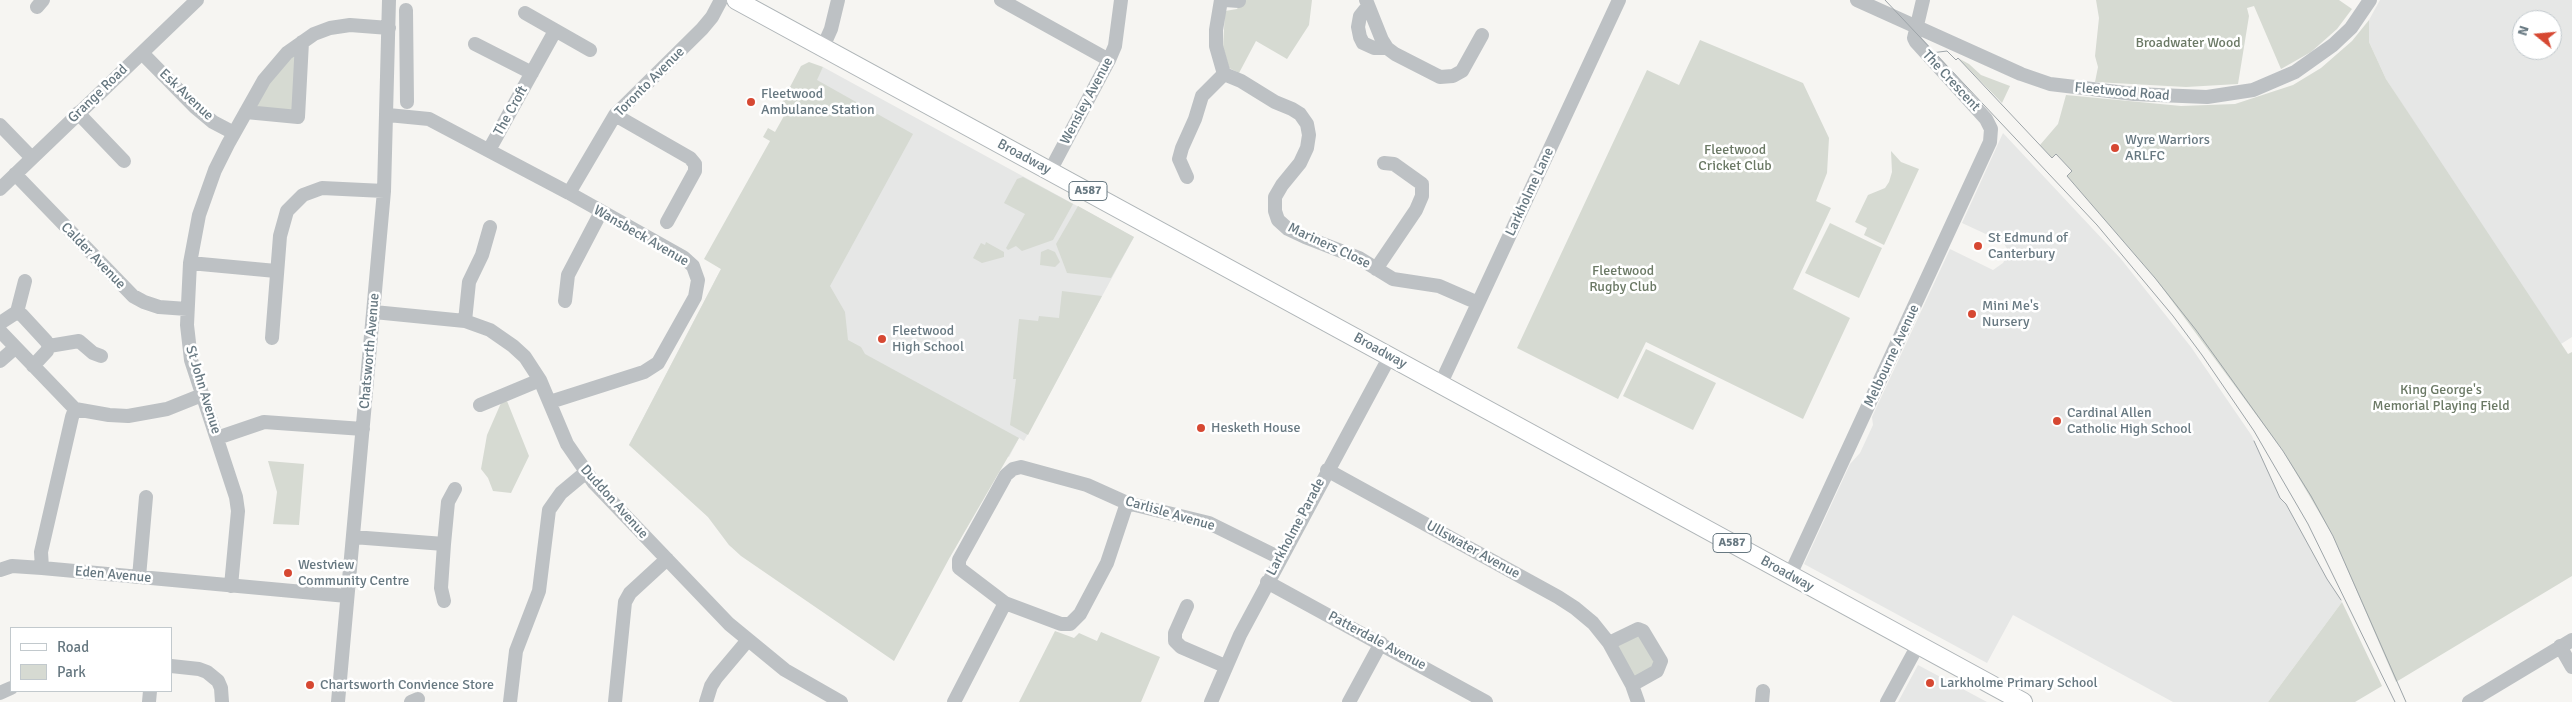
<!DOCTYPE html>
<html>
<head>
<meta charset="utf-8">
<style>
  body { margin:0 }
  #map { position:relative; width:2572px; height:702px; overflow:hidden; background:#f6f5f2; font-family:Signika,sans-serif }
  canvas { display:block }
  .legend { position:absolute; left:10px; top:627px; width:162px; height:65px; box-sizing:border-box; background:#fff; border:1px solid #c2c9cd; margin:0; padding:6px 9px; list-style:none; font-size:15px; color:#677881 }
  .legend li { display:flex; align-items:center; gap:10px; height:25px }
  .legend b { width:25px; border:1px solid #c2c9cd }
  .north { position:absolute; left:2512px; top:10px; width:50px; height:50px; box-sizing:border-box; background:#fff; border:1px solid #c2c9cd; border-radius:50%; rotate:287deg; font-size:14px; font-weight:700; line-height:20px; text-align:center; color:#677881 }
  .north::after { content:''; display:block; margin:auto; width:18px; height:22px; background:#d64832; clip-path:polygon(50% 0,100% 100%,50% 72%,0 100%) }
</style>
</head>
<body>
<div id="map">
<canvas width="2572" height="702"></canvas>
<ul class="legend">
<li><b style="height:6px;background:#fff"></b>Road</li>
<li><b style="height:14px;background:#d6dad2"></b>Park</li>
</ul>
<div class="north">N</div>
</div>
<script>
const ctx = document.querySelector('canvas').getContext('2d');
ctx.lineJoin = 'round';
function fill(path, color) { ctx.fillStyle = color; ctx.fill(path, 'evenodd'); }
const toPath = rows => new Path2D(rows.map(r => 'M' + r).join(''));
function strokePath(path, color, width, dash) { ctx.strokeStyle = color; ctx.lineWidth = width; ctx.lineCap = dash ? 'butt' : 'round'; ctx.setLineDash(dash || []); ctx.stroke(path); }
function drawText(font, color, halo, rows, align = 'center') {
  ctx.font = font + ' Signika,sans-serif'; ctx.lineWidth = 5; ctx.setLineDash([]); ctx.textBaseline = 'middle'; ctx.strokeStyle = halo; ctx.fillStyle = color; for (const [text, x, y, turn = 0] of rows) {
    ctx.save(); ctx.translate(x, y); ctx.rotate((+turn || 0) * Math.PI / 180); ctx.textAlign = isNaN(turn) ? turn : align; if (halo) ctx.strokeText(text, 0, 0); ctx.fillText(text, 0, 0); ctx.restore();
  }
}
const built = toPath([
  [2380,0,2572,0,2572,337,2561,344,2470,210,2386,79,2369,42,2369,20],
  [2522,20,2552,20,2552,50,2522,50],
  [823,67,1134,237,1024,441,1019,438,1009,457,1007,456,950,557,772,576,729,545,708,517,629,445,721,269,715,265,743,217],
  [2003,133,2121,259,2191,347,2252,436,2280,498,2286,504,2327,579,2342,602,2268,702,2173,702,2013,615,1987,663,1804,564,1850,464,1860,453,1873,425,1872,417,1950,249,1993,270,2003,263,2009,252,2003,242,1962,223],
  [1918,665,1987,702,1898,702]
]);
const green = toPath([
  [1243,0,1312,0,1309,25,1287,59,1256,41,1239,73,1229,68,1223,47,1225,11,1237,9],
  [2096,0,2339,0,2352,9,2337,29,2311,52,2281,69,2254,6,2247,8,2249,16,2238,84,2186,87,2095,82,2098,67,2095,56,2099,18],
  [2369,20,2369,42,2386,79,2568,354,2572,352,2572,576,2396,682,2333,536,2283,451,2155,278,2067,176,2072,171,2056,154,2052,158,2040,145,2058,124,2066,95,2181,106,2235,104,2293,85,2321,68,2352,41],
  [1700,40,1803,83,1829,138,1827,173,1816,201,1831,208,1793,289,1850,318,1803,419,1646,342,1618,399,1517,348,1647,70,1679,85],
  [302,42,298,117,246,112],
  [1958,58,1969,64,1981,75,2010,86,2002,103],
  [809,62,823,67,817,80,913,134,830,286,845,312,848,340,861,347,865,354,1019,438,950,557,894,661,741,556,729,545,708,517,629,445,721,269,704,259,770,141,763,137,768,128,775,132,785,114,780,106,801,66],
  [1891,151,1901,162,1919,169,1884,245,1864,235,1867,228,1855,222,1868,195,1885,188,1889,182,1892,172],
  [1023,177,1073,204,1053,240,1022,251,1016,246,1008,250,1006,248,1025,214,1004,203,1017,179],
  [1078,206,1134,237,1111,278,1067,273,1056,244],
  [1830,223,1882,248,1859,298,1805,273],
  [986,242,1004,252,1004,257,982,263,973,258,981,243,985,245],
  [1048,249,1055,252,1060,262,1055,267,1040,265,1041,252],
  [1062,291,1102,296,1028,435,1010,425,1016,379,1013,379,1019,319,1038,321,1039,316,1059,318],
  [1646,349,1716,383,1693,430,1623,396],
  [507,401,529,456,511,493,493,491,488,478,481,469,487,435,501,403],
  [268,461,304,464,299,525,273,524,277,492],
  [2342,602,2382,686,2355,702,2268,702],
  [1633,630,1661,661,1632,685,1609,643],
  [1055,631,1074,638,1079,633,1097,641,1101,632,1160,657,1141,702,1019,702]
]);
const minor = toPath([
  [1001,0,1109,60],
  [1221,0,1216,30,1216,46,1224,74,1241,81,1275,102,1292,109,1300,114,1307,124,1309,135,1307,148,1300,163,1282,185,1275,197,1275,211,1278,220,1288,229,1305,237,1359,258,1393,279,1439,286,1478,303],
  [1225,0,1239,1],
  [1366,0,1382,40,1387,48,1395,54,1440,77,1453,76,1462,71,1482,35],
  [1857,0,2021,74,2050,84,2134,94,2207,97,2253,90,2295,72,2333,45,2351,28,2370,0],
  [1368,6,1360,16,1358,27,1360,37,1363,43,1374,48,1387,48],
  [37,7,43,0],
  [406,10,407,102],
  [525,13,590,50],
  [475,44,532,73],
  [823,47,831,29,838,0],
  [142,53,195,107,213,122,234,133],
  [246,112,298,117,302,42],
  [78,113,124,161],
  [388,115,429,119,569,193,683,257,693,266,698,280,695,297,658,363,644,372,550,402],
  [615,115,690,158,695,164,695,171,667,222],
  [0,125,32,158],
  [489,150,555,31],
  [1050,171,1109,60,1115,46,1121,0],
  [15,174,133,296,144,302,159,307,187,309],
  [1187,177,1179,159,1182,148,1195,119,1202,96,1224,74],
  [0,189,197,0],
  [569,193,615,115,702,29,712,17,721,0],
  [190,263,276,271],
  [1376,269,1416,210,1422,196,1422,184,1394,164,1384,163],
  [565,301,568,275,601,212],
  [17,312,25,281],
  [374,312,465,321,490,330,513,346,525,357,540,380,567,444,594,483,729,624,785,670,841,702],
  [465,321,469,282,482,255,490,227],
  [0,323,17,312,22,315,46,341,49,346,47,351,33,366],
  [0,331,75,409,109,415,128,416,167,409,202,395],
  [272,338,280,236,287,211,303,195,322,188,384,191],
  [49,346,79,341,93,353,101,356],
  [0,361,15,348],
  [1441,383,1619,0],
  [480,405,540,380],
  [75,409,72,417,41,552,42,568,347,596],
  [217,438,264,422,363,429],
  [1327,470,1558,597,1575,608,1593,623,1609,643,1632,685,1638,702],
  [1127,503,1107,563,1080,614,1070,624,1061,624,1005,603,959,568,959,560,1006,475,1013,469,1021,467,1087,485,1127,503,1209,523,1280,558],
  [353,537,444,544],
  [0,570,12,566,42,568],
  [1790,575,1990,142,1991,129,1986,119,1916,42,1914,38,1923,0],
  [139,577,146,497],
  [1267,582,1486,702],
  [231,586,238,511,236,497,191,360,187,325,190,263,199,215,215,170,228,144,264,80,287,53,314,34,330,28,350,25,389,28],
  [444,601,441,588,444,544,448,502,455,489],
  [1187,606,1175,633,1175,641,1181,647,1225,666],
  [1609,643,1638,629,1643,631,1661,661,1657,671,1632,685],
  [2560,646,2572,667],
  [171,666,199,669,207,672,218,681,221,688,222,702],
  [0,693,11,688],
  [149,702,150,691],
  [338,702,384,191,389,0],
  [411,702,418,699],
  [510,702,516,651,539,591,549,510,561,493,585,473],
  [615,702,625,602,630,593,667,559],
  [706,702,711,686,716,678,748,640],
  [954,702,1005,603],
  [1211,702,1240,635,1390,356],
  [1349,702,1381,643],
  [1762,702,1763,691],
  [1887,702,1918,645],
  [2469,702,2572,640]
]);
const major = toPath([
  [736,0,2023,702]
]);
const tram = toPath([
  [1885,0,2097,225,2173,316,2202,355,2254,431,2308,524,2395,702],
  [1931,53,1947,51,1956,60,1958,58,2052,158,2056,154,2072,171,2067,176,2155,278,2196,330,2283,451,2311,496,2333,536,2406,702],
  [2254,441,2280,498,2286,504,2327,579,2341,600]
]);
const markers = [
  [751,102,5,"#d64832"],
  [2115,148,5,"#d64832"],
  [1978,246,5,"#d64832"],
  [1972,314,5,"#d64832"],
  [882,339,5,"#d64832"],
  [2057,421,5,"#d64832"],
  [1201,428,5,"#d64832"],
  [288,573,5,"#d64832"],
  [1930,683,5,"#d64832"],
  [310,685,5,"#d64832"]
];
const shields = [
  [1088,191,38],
  [1732,543,38]
];
const shieldNames = [
  ["A587",1088,191],
  ["A587",1732,543]
];
const parkNames = [
  ["Broadwater Wood",2188,43],
  ["Fleetwood",1735,150],
  ["Cricket Club",1735,166],
  ["Fleetwood",1623,271],
  ["Rugby Club",1623,287],
  ["King George's",2441,390],
  ["Memorial Playing Field",2441,406]
];
const streetNames = [
  ["The Crescent",1951,81,47],
  ["Toronto Avenue",650,82,-45],
  ["Fleetwood Road",2122,92,5],
  ["Grange Road",98,94,-44],
  ["Esk Avenue",186,95,43],
  ["Wensley Avenue",1087,101,-62],
  ["The Croft",511,111,-61],
  ["Broadway",1024,157,28],
  ["Larkholme Lane",1530,192,-65],
  ["Wansbeck Avenue",641,236,30],
  ["Mariners Close",1329,246,25],
  ["Calder Avenue",93,256,46],
  ["Chatsworth Avenue",370,351,-85],
  ["Broadway",1380,351,29],
  ["Melbourne Avenue",1892,356,-65],
  ["St John Avenue",203,390,73],
  ["Duddon Avenue",614,502,48],
  ["Carlisle Avenue",1170,514,16],
  ["Larkholme Parade",1296,527,-62],
  ["Ullswater Avenue",1473,550,29],
  ["Broadway",1787,574,29],
  ["Eden Avenue",113,575,5],
  ["Patterdale Avenue",1377,641,28]
];
const poiNames = [
  ["Fleetwood",761,94],
  ["Ambulance Station",761,110],
  ["Wyre Warriors",2125,140],
  ["ARLFC",2125,156],
  ["St Edmund of",1988,238],
  ["Canterbury",1988,254],
  ["Mini Me's",1982,306],
  ["Nursery",1982,322],
  ["Fleetwood",892,331],
  ["High School",892,347],
  ["Cardinal Allen",2067,413],
  ["Catholic High School",2067,429],
  ["Hesketh House",1211,428],
  ["Westview",298,565],
  ["Community Centre",298,581],
  ["Larkholme Primary School",1940,683],
  ["Chartsworth Convience Store",320,685]
];
fill(built, '#e6e7e6');
fill(green, '#d6dad2');
strokePath(major, '#aeb4b7', 20);
strokePath(minor, '#bdc1c4', 14);
strokePath(major, '#fff', 18);
strokePath(tram, '#9da4a8', 1);
for (const [x, y, r, color] of markers) { const dot = new Path2D(); dot.arc(x, y, r, 0, 2 * Math.PI); ctx.fillStyle = color; ctx.fill(dot); strokePath(dot, '#fff', 2); }
for (const [x, y, w] of shields) { const box = new Path2D(); box.roundRect(x - w / 2, y - 9.5, w, 19, 4); ctx.fillStyle = '#fff'; ctx.fill(box); strokePath(box, '#677881', 1); }
drawText('bold 12px', '#677881', null, shieldNames);
drawText('14px', '#6b7965', '#fff', parkNames);
drawText('14px', '#677881', '#fff', streetNames);
drawText('14px', '#677881', '#fff', poiNames, 'left');
</script>
</body>
</html>
